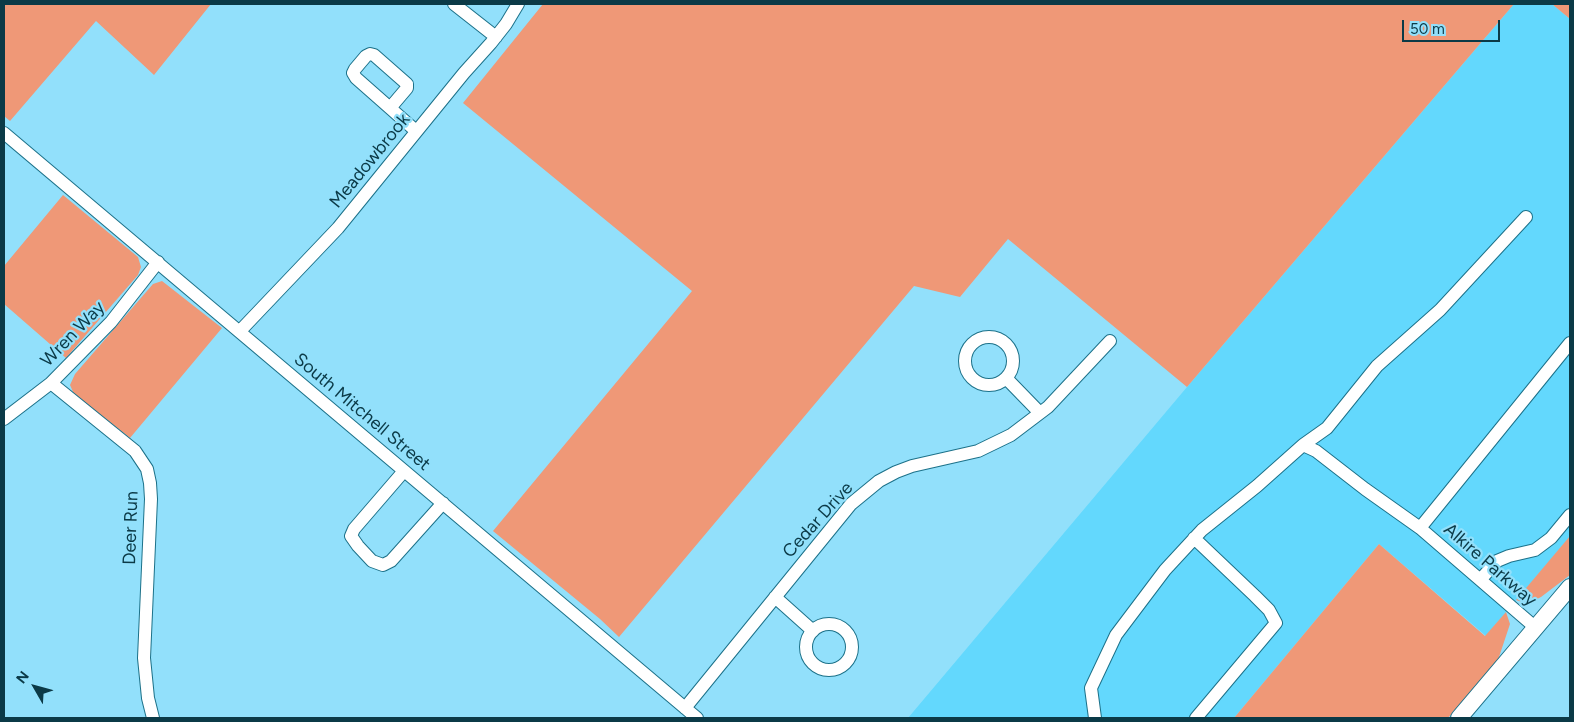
<!DOCTYPE html>
<html>
<head>
<meta charset="utf-8">
<style>
  body { margin:0 }
  #map { position:relative; width:1574px; height:722px; overflow:hidden; background:#92e0fb; font-family:Figtree,sans-serif }
  canvas { display:block }
  .frame { position:absolute; inset:0; border:5px solid #0b3a47; pointer-events:none }
  .north { position:absolute; left:10px; top:662px; width:50px; height:50px; -webkit-text-stroke:4px #92e0fb; paint-order:stroke; rotate:308deg; font-size:14px; font-weight:700; line-height:20px; text-align:center; color:#0b3a47 }
  .north::after { content:''; display:block; margin:auto; width:18px; height:22px; background:#0b3a47; clip-path:polygon(50% 0,100% 100%,50% 72%,0 100%) }
  .scale { position:absolute; left:1402px; top:20px; width:98px; height:22px; box-sizing:border-box; border:2px solid #0b3a47; border-top:0; padding-left:6px; font-size:15px; line-height:18px; white-space:nowrap; color:#0b3a47; -webkit-text-stroke:4px #92e0fb; paint-order:stroke }
</style>
</head>
<body>
<div id="map">
<canvas width="1574" height="722"></canvas>
<div class="frame"></div>
<div class="north">N</div>
<div class="scale">50 m</div>
</div>
<script>
const ctx = document.querySelector('canvas').getContext('2d');
ctx.lineJoin = 'round';
function fill(path, color) { ctx.fillStyle = color; ctx.fill(path, 'evenodd'); }
const toPath = rows => new Path2D(rows.map(r => 'M' + r).join(''));
function strokePath(path, color, width, dash) { ctx.strokeStyle = color; ctx.lineWidth = width; ctx.lineCap = dash ? 'butt' : 'round'; ctx.setLineDash(dash || []); ctx.stroke(path); }
function drawText(font, color, halo, rows, align = 'center') {
  ctx.font = font + ' Figtree,sans-serif'; ctx.lineWidth = 4.5; ctx.setLineDash([]); ctx.textBaseline = 'middle'; ctx.strokeStyle = halo; ctx.fillStyle = color; for (const [text, x, y, turn = 0] of rows) {
    ctx.save(); ctx.translate(x, y); ctx.rotate((+turn || 0) * Math.PI / 180); ctx.textAlign = isNaN(turn) ? turn : align; if (halo) ctx.strokeText(text, 0, 0); ctx.fillText(text, 0, 0); ctx.restore();
  }
}
const built = toPath([
  [1514,4,1552,4,1570,19,1570,537,1486,636,1379,544,1234,718,908,718,1187,387]
]);
const green = toPath([
  [4,4,211,4,154,75,96,21,10,121,4,116],
  [543,4,1514,4,1187,387,1008,239,960,297,914,286,619,637,600,619,493,531,692,291,463,103],
  [1552,4,1570,4,1570,19],
  [63,195,138,257,141,267,138,275,66,358,4,304,4,266],
  [162,281,222,328,130,438,74,394,70,385,75,374,153,284],
  [1570,536,1570,575,1541,597,1527,604,1516,600],
  [1379,544,1485,636,1506,612,1510,624,1498,660,1448,718,1234,718]
]);
const minor = toPath([
  [454,4,496,37],
  [390,108,407,88,407,84,374,55,370,54,366,56,355,69,353,73,356,78,390,108,416,131],
  [4,133,697,718],
  [240,331,338,228,464,73,491,43,506,24,518,4],
  '965 361a24 24 0 1 1 48 0a24 24 0 1 1-48 0Z',
  [1006,378,1040,413],
  [51,383,135,451,147,469,150,483,151,499,144,658,148,698,153,718],
  [4,419,51,383,111,322,158,262],
  [1303,445,1327,428,1377,366,1440,310,1526,217],
  [404,471,354,529,351,536,358,546,372,561,383,565,391,561,443,503],
  [1420,528,1570,343],
  [1194,538,1255,596,1269,610,1276,623,1196,718],
  [1481,579,1497,561,1509,556,1535,550,1551,538,1570,515],
  [775,597,813,631],
  '806 647a23 23 0 1 1 46 0a23 23 0 1 1-46 0Z',
  [685,708,851,504,879,481,896,472,912,466,978,451,1011,435,1048,407,1110,341],
  [1095,718,1091,688,1116,635,1165,570,1202,530,1257,486,1303,445,1316,451,1365,489,1420,528,1536,628]
]);
const major = toPath([
  [1459,718,1570,587]
]);
const streetNames = [
  ["Meadowbrook",370,161,-51],
  ["Wren Way",73,334,-46],
  ["South Mitchell Street",362,412,40],
  ["Cedar Drive",818,520,-48],
  ["Deer Run",131,528,-88],
  ["Alkire Parkway",1490,565,41]
];
fill(built, '#63d8fd');
fill(green, '#ef9877');
strokePath(minor, '#1c7189', 14);
strokePath(major, '#1c7189', 18);
strokePath(minor, '#fff', 12);
strokePath(major, '#fff', 16);
drawText('18px', '#0b3a47', '#92e0fb', streetNames);
</script>
</body>
</html>
